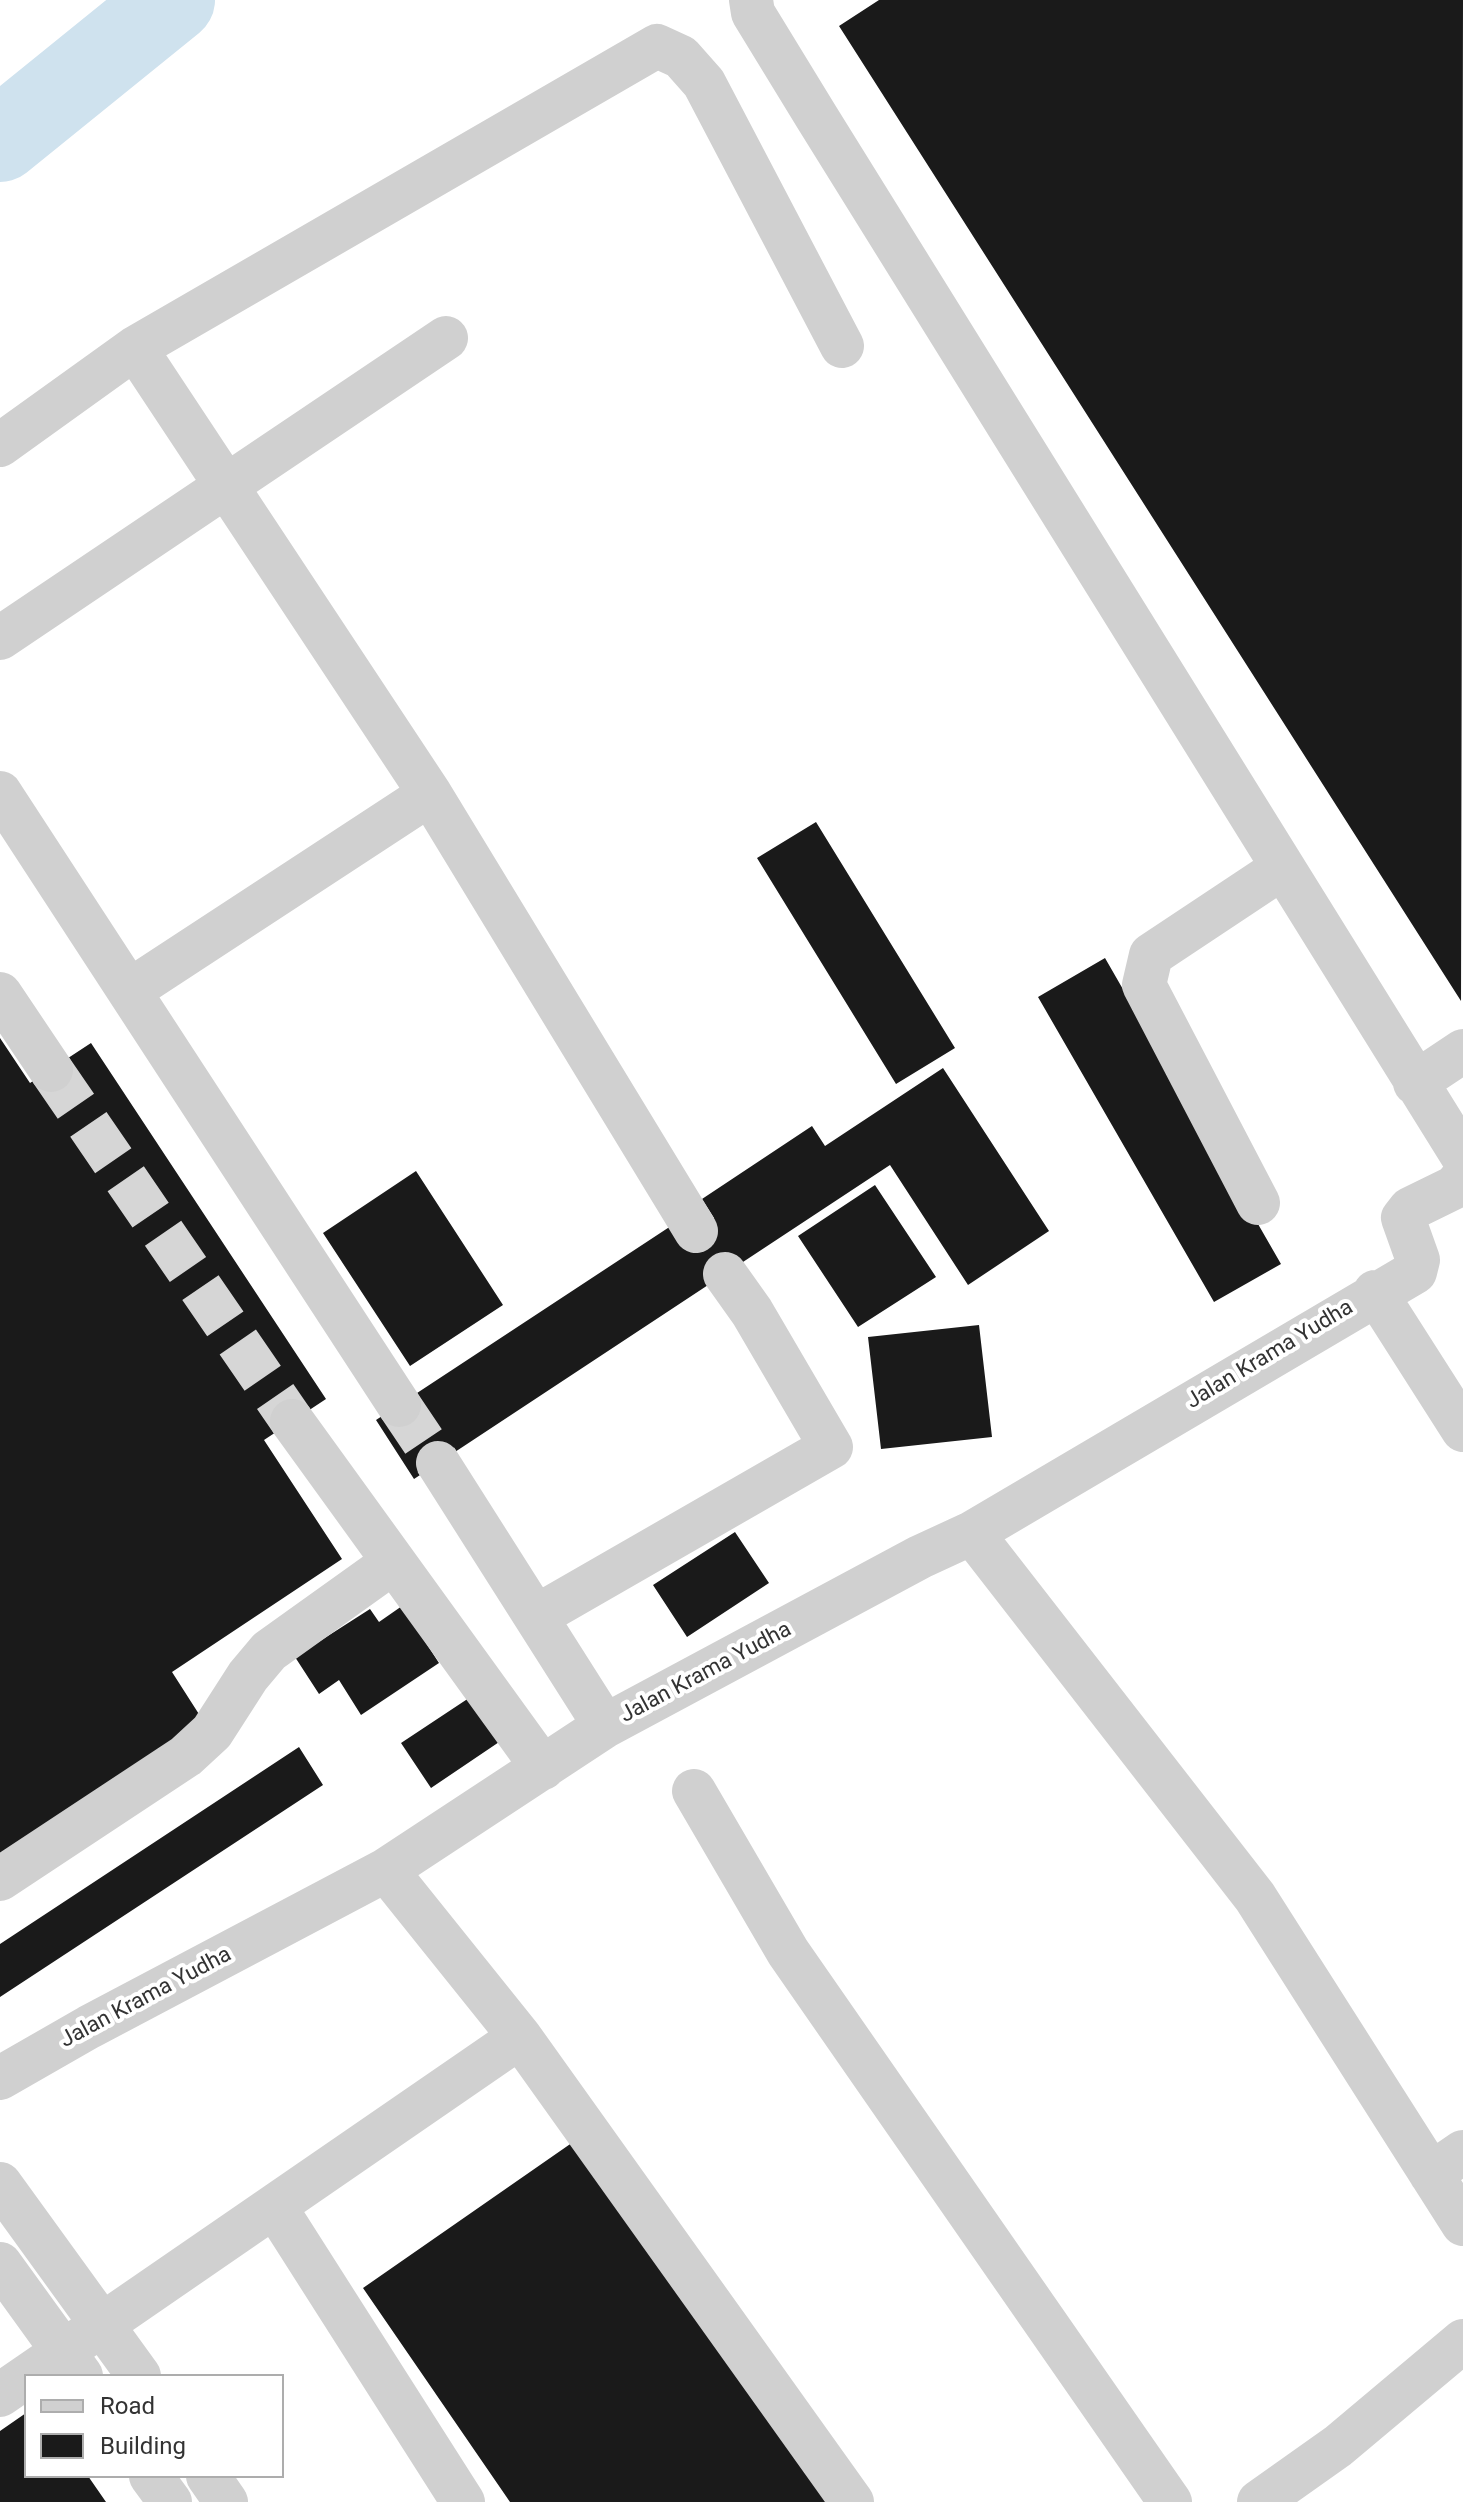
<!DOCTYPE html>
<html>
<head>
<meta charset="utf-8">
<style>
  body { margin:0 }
  #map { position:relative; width:1463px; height:2502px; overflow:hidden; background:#fff; font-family:Roboto,sans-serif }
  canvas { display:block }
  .legend { position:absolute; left:24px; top:2374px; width:260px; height:104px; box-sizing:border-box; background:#fff; border:2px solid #adadad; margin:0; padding:10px 14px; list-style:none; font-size:24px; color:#333 }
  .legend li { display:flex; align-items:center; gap:16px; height:40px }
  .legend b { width:40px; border:2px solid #adadad }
</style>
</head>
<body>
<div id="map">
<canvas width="1463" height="2502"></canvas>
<ul class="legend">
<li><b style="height:10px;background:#d0d0d0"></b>Road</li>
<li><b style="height:22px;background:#1a1a1a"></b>Building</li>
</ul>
</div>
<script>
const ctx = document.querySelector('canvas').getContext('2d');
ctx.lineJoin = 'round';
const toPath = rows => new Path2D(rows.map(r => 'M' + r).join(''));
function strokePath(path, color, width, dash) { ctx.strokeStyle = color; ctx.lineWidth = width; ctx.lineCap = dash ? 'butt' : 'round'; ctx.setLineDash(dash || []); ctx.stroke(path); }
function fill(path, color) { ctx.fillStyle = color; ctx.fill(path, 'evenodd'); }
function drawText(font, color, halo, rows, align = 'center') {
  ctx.font = font + ' Roboto,sans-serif'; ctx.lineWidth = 8; ctx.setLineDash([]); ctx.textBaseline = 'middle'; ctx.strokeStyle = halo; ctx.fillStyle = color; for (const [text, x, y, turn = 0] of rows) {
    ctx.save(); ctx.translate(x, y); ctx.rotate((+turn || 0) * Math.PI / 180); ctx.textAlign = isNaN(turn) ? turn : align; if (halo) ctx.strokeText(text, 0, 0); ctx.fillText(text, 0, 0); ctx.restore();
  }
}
const river = toPath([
  [0,140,173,0]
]);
const building = toPath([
  [879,0,1463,0,1461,1001,839,26],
  [816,822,955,1048,896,1084,757,858],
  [1105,958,1281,1264,1214,1302,1038,997],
  [0,1038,30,1083,91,1043,326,1399,264,1440,342,1559,172,1672,204,1722,0,1857],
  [943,1068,1049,1231,968,1285,890,1165,414,1479,376,1420,677,1222,696,1231,714,1218,702,1199,812,1126,825,1146],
  [416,1171,503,1305,410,1366,323,1233],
  [875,1185,936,1277,858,1327,798,1236],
  [979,1325,992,1437,881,1449,868,1337],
  [735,1532,769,1583,687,1637,653,1585],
  [402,1606,439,1663,361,1715,339,1680,319,1694,295,1657,370,1609,379,1622],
  [478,1692,508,1736,431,1788,401,1743],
  [299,1747,323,1785,0,1997,0,1944],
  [576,2140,826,2502,510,2502,363,2288],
  [26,2413,26,2476,88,2476,106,2502,0,2502,0,2431]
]);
const minorTunnel = toPath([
  [51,1070,292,1421],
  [399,1405,438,1463]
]);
const minor = toPath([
  [751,0,753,13,816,116,1463,1157],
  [135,348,430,794,696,1231],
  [0,445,135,348,657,46,681,57,704,83,842,346],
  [0,638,446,338],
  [0,793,399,1405],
  [129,991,430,794],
  [0,994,51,1070],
  [1415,1083,1463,1051],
  [1258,1203,1144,985,1151,955,1282,868],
  [1375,1292,1463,1430],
  [292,1421,543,1768],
  [438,1463,605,1726],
  [972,1533,1255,1897,1463,2224],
  [537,1616,831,1447,752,1312,725,1274],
  [694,1791,788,1952,1170,2502],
  [386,1870,520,2037],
  [0,1879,186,1756,212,1732,248,1676,269,1651,392,1563],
  [0,2078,89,2027,386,1870,605,1726,920,1557,972,1533,1415,1272,1418,1260,1403,1218,1410,1209,1455,1187,1463,1177],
  [1431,2174,1463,2152],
  [0,2184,139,2376],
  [275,2207,463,2502],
  [0,2264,81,2376],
  [0,2395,520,2037,852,2502],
  [151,2476,170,2502],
  [208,2476,226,2502],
  [1259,2502,1338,2446,1463,2341]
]);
const streetNames = [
  ["Jalan Krama Yudha",1270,1355,-31],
  ["Jalan Krama Yudha",706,1673,-28],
  ["Jalan Krama Yudha",146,1998,-28]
];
strokePath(river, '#cfe2ee', 84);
fill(building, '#1a1a1a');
strokePath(minorTunnel, '#d6d6d6', 44, [44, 22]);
strokePath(minor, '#d0d0d0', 44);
drawText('22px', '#333', '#fff', streetNames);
</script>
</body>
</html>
